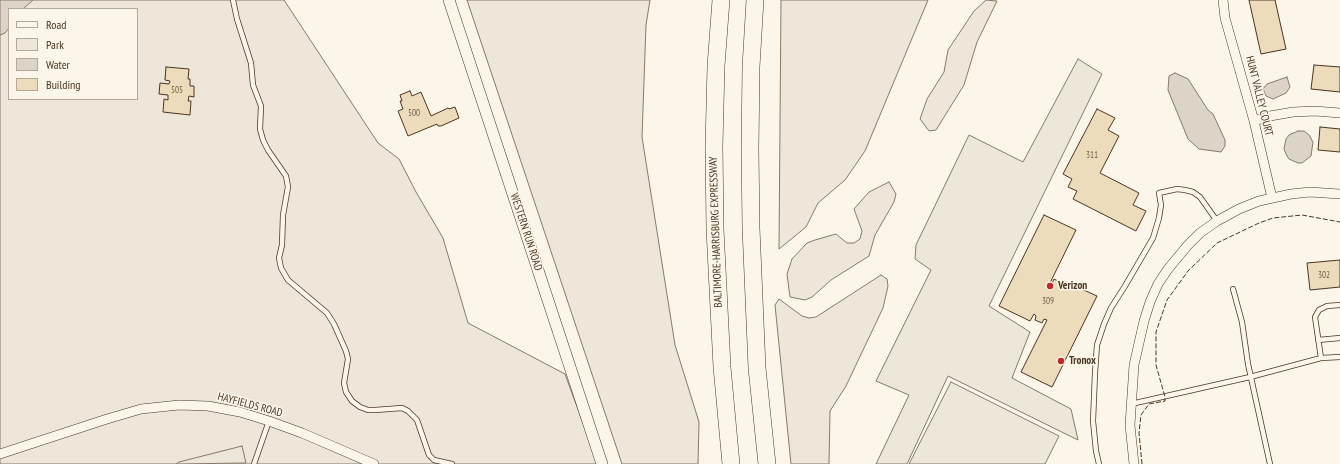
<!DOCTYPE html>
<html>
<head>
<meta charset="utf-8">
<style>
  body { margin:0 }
  #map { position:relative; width:1340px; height:464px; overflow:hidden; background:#fbf6e9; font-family:"PT Sans Narrow",sans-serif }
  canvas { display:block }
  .legend { position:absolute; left:8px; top:8px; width:130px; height:92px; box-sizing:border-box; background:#fbf6e9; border:1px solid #b4a999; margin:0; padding:5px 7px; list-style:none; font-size:12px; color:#4a3520 }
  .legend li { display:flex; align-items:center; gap:8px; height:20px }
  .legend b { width:20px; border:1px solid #b4a999 }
</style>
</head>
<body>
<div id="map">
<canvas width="1340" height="464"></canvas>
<ul class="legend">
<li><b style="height:5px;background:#fbf6e9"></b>Road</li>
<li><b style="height:11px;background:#ede6d9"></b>Park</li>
<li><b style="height:11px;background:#dcd4c6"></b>Water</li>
<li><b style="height:11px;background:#ecdcbc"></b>Building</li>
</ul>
</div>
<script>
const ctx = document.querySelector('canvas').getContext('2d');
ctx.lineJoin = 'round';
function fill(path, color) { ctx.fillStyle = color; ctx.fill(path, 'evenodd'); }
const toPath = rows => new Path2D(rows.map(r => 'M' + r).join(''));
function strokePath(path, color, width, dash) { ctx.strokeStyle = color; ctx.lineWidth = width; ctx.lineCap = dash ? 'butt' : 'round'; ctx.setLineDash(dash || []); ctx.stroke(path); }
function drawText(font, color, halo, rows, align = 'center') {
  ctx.font = font + ' "PT Sans Narrow",sans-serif'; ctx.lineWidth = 3; ctx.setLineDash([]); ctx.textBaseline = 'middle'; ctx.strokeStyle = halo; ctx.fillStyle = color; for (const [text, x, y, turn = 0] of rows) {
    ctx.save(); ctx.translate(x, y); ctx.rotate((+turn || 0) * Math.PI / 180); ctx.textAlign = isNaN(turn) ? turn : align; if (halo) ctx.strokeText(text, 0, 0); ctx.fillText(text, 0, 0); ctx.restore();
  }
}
const green = toPath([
  [0,0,284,0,378,143,399,159,416,192,443,238,468,323,565,374,598,464,0,464,0,0],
  [9,9,137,9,137,99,9,99,9,9],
  [467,0,650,0,646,25,642,137,675,345,699,422,698,464,622,464,467,0],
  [781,0,928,0,865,151,845,180,818,203,806,227,779,249,781,0],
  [986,0,997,1,977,42,964,85,936,130,929,131,920,119,927,99,944,72,948,50,974,11,986,0],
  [889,182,896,194,894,202,875,235,869,256,831,280,812,297,805,300,790,297,787,274,792,259,807,243,815,240,836,234,847,243,854,243,860,239,862,231,854,209,869,192,889,182],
  [881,275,887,279,888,286,883,308,846,386,830,411,829,464,791,464,775,305,779,299,802,316,809,318,816,317,881,275]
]);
const parking = toPath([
  [1078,59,1102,74,989,306,1030,332,1012,378,1071,409,1078,440,948,376,907,464,876,464,909,395,876,381,931,270,915,259,916,245,969,135,1023,162,1078,59],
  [951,382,1059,436,1045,464,909,464,951,382],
  [242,446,246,463,176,464,179,462,242,446]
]);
const water = toPath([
  [0,0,33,0,23,9,9,9,9,28,5,33,0,35,0,0],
  [1175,73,1188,79,1208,110,1213,114,1225,140,1225,146,1221,152,1199,149,1188,139,1168,90,1169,76,1175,73],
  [1287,77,1290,87,1286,93,1273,99,1266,96,1263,89,1267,84,1287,77],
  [1298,131,1304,131,1309,135,1313,142,1311,156,1302,163,1298,163,1289,159,1286,154,1284,149,1286,139,1289,135,1298,131]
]);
const building = toPath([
  [1249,0,1275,0,1286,49,1261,54,1249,0],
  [1314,65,1340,67,1340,92,1311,89,1314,65],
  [166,67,189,69,188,79,190,79,190,86,194,86,194,97,189,96,188,101,191,101,190,115,163,112,164,99,168,100,168,95,159,94,160,83,169,84,170,81,165,80,166,67],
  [410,91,412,96,421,92,431,116,448,108,449,109,455,107,459,118,441,126,438,126,437,124,408,136,398,111,403,109,400,101,402,101,400,95,410,91],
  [1097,109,1115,118,1108,130,1119,136,1100,173,1139,193,1133,205,1146,211,1136,231,1073,199,1077,191,1068,187,1072,179,1063,174,1097,109],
  [1320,127,1340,129,1340,152,1318,150,1320,127],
  [1044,215,1076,230,1050,283,1052,283,1054,279,1062,283,1060,287,1063,288,1066,282,1097,296,1052,387,1021,372,1047,320,1044,319,1042,323,1035,320,1036,316,1034,314,1030,321,999,306,1044,215],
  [1340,260,1340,287,1310,290,1307,263,1340,260]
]);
const service = toPath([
  [233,0,237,19,251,63,253,85,261,106,260,129,263,140,268,150,286,176,288,187,283,215,282,245,279,258,281,268,288,280,327,313,334,324,346,351,348,359,344,383,346,392,352,401,360,407,368,410,375,410,402,408,408,411,417,420,429,455,434,460,452,464],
  [1233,289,1242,322,1248,364,1270,464],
  [1318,340,1340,338],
  [1321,358,1315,317,1319,310,1327,306,1340,305],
  [1131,404,1250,377,1321,358,1340,357],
  [254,464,269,421],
  [1099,464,1096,451,1093,421,1095,373,1097,345,1104,324,1111,308,1125,286,1153,238,1159,218,1161,205,1159,193,1177,189,1185,190,1193,192,1200,197,1217,221]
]);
const minor = toPath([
  [1223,0,1225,18,1254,121,1272,198],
  [1254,121,1270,116,1293,112,1315,111,1340,113],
  [0,454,107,419,141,409,179,405,208,406,240,412,269,421,302,433,374,464],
  [1134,464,1130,425,1134,365,1144,321,1150,302,1158,284,1168,269,1188,245,1200,233,1217,221,1239,209,1259,201,1291,194,1310,192,1340,194]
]);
const tertiary = toPath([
  [449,0,602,464]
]);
const motorway = toPath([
  [721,0,716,66,714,146,715,229,722,367,731,464],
  [755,0,751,67,750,149,751,228,757,368,767,464]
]);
const fence = toPath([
  [1142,464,1139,433,1141,415,1149,404,1165,401,1165,397,1156,365,1156,332,1167,300,1188,271,1217,243,1259,223,1273,218,1302,215,1340,222]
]);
const markers = [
  [1050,286,4,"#c62828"],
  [1061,361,4,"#c62828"]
];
const numberNames = [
  ["505",177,90],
  ["500",414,113],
  ["311",1092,155],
  ["302",1324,275],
  ["309",1048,301]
];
const streetNames = [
  ["HUNT VALLEY COURT",1259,96,76],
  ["WESTERN RUN ROAD",526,232,72],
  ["BALTIMORE-HARRISBURG EXPRESSWAY",716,232,-92],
  ["HAYFIELDS ROAD",250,405,15]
];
const poiNames = [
  ["Verizon",1058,286],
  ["Tronox",1069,361]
];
fill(green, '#ede6d9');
strokePath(green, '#887966', 1);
fill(parking, '#ede7d9');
strokePath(parking, '#887966', 1);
fill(water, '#dcd4c6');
strokePath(water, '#887966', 1);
fill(building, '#ecdcbc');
strokePath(building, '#4a3520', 1);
strokePath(service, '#4a3520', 6);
strokePath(minor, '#4a3520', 10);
strokePath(tertiary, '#4a3520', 12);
strokePath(motorway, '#4a3520', 18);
strokePath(service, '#fbf6e9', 4.5);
strokePath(minor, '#fbf6e9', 9);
strokePath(tertiary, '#fbf6e9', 11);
strokePath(motorway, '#fbf6e9', 17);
strokePath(fence, '#4a3520', 1, [5, 2]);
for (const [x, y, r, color] of markers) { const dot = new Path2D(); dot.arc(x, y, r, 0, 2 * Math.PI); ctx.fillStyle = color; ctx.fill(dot); strokePath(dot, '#fbf6e9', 1.5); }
drawText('9px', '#725f47', null, numberNames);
drawText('11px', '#4a3520', '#fbf6e9', streetNames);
drawText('bold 11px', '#4a3520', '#fbf6e9', poiNames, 'left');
</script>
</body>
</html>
